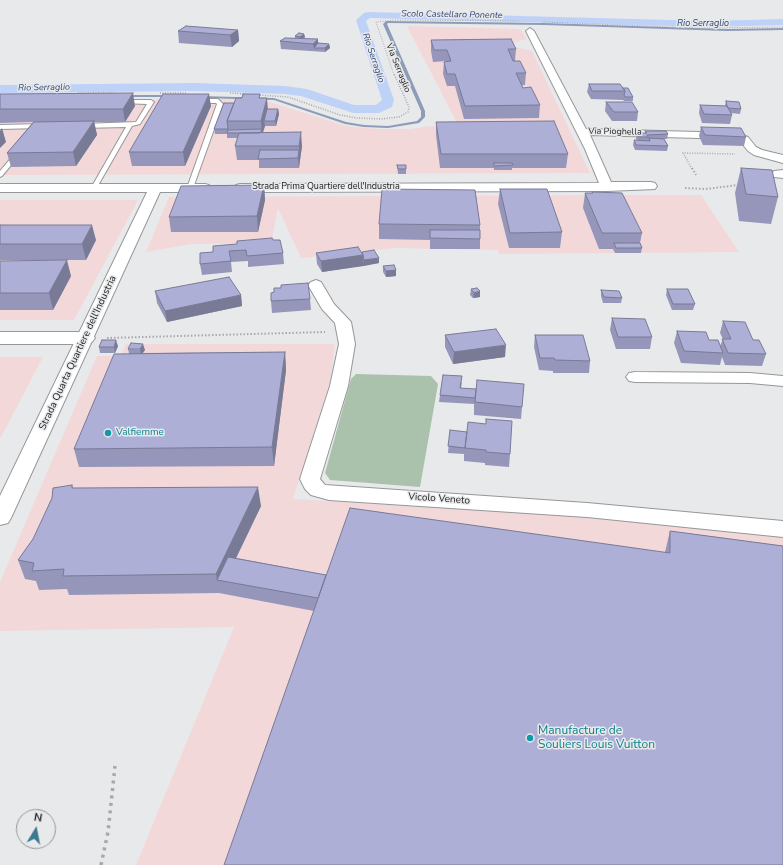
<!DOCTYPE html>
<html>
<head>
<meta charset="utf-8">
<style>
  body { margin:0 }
  #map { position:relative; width:783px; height:865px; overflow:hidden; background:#e8e9eb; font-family:"Nunito Sans",sans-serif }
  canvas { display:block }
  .north { position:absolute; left:16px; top:809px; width:40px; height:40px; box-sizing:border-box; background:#e8e9eb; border:1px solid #979799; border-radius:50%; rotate:10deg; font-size:11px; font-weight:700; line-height:16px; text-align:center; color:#1d1d1e }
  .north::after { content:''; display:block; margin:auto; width:14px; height:18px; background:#3b798f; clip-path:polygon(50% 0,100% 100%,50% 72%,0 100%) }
</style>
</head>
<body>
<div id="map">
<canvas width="783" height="865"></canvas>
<div class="north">N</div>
</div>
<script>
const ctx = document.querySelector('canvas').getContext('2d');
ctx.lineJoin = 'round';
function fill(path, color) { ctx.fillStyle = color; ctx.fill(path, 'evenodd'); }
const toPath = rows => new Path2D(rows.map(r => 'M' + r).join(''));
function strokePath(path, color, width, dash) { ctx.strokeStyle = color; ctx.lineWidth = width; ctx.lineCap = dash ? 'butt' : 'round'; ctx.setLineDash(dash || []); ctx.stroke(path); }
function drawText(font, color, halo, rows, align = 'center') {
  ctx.font = font + ' "Nunito Sans",sans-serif'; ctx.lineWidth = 3; ctx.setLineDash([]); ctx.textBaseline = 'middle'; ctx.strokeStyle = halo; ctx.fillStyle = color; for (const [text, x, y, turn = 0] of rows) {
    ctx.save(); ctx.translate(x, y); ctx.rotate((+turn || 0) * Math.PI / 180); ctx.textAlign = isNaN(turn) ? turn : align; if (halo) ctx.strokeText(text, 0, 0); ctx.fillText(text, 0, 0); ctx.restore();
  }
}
const industrial = toPath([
  [407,26,521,29,526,39,507,45,532,51,590,173,0,175,0,100,230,99,270,102,346,126,377,129,411,129,429,126,459,127],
  [627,195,701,195,739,252,499,254,498,250,395,248,301,258,278,208,271,243,191,244,146,252,169,197],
  [0,200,138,200,74,320,0,320],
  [126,344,335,344,330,382,293,499,546,514,783,536,783,865,136,865,234,627,0,631,0,582,97,356,121,356],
  [0,357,43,357,0,439]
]);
const green = toPath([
  [356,374,431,376,438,384,420,487,330,480,325,473,351,379]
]);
const stream = toPath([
  [386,21,544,23,727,29,783,28,783,30,727,31,544,25,388,23,387,24,425,111,425,117,419,123,388,128,364,127,345,124,274,100,200,98,198,97,200,96,274,98,346,122,364,125,388,126,417,121,421,117,421,111,383,24,386,21],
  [124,95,170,95,172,96,170,97,123,97,123,95,124,95]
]);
const canal = toPath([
  [368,12,709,21,783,19,783,25,709,27,370,18,366,21,394,100,392,107,379,113,353,113,301,96,285,94,194,91,0,93,0,85,194,83,285,86,307,89,354,105,376,105,382,100,356,20,364,13,368,12]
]);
const pathFar3 = toPath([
  [542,22,697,28,783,27],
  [394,75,376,22,394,20,519,21]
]);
const pathFar2 = toPath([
  [78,93,115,93],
  [160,93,187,93],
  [230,93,288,97,340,115,357,118,381,119,399,117,408,112,409,107,394,74],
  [692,169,683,153,735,154]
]);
const pathFar1 = toPath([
  [692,168,696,175],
  [685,188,706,189,738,185],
  [107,338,325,332]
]);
const path = toPath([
  [101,865,108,832,115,766]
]);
const lane = toPath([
  [218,99,223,104,193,188,188,189,187,188,217,104,216,103,197,103,194,101,197,99,218,99],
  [122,100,151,100,154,102,140,124,132,126,96,189,92,189,91,188,126,127,82,128,79,126,82,124,136,122,147,104,120,103,120,101,122,100],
  [0,125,42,124,45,126,42,128,0,129,0,125],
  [17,151,22,152,2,176,0,177,0,171,17,151]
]);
const street = toPath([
  [530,28,534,31,586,129,736,133,748,137,756,147,762,150,783,155,783,163,754,155,748,151,740,141,735,139,590,135,611,182,651,182,655,183,657,186,655,189,607,191,240,192,236,191,234,188,236,185,240,184,599,183,585,149,526,31,530,28],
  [783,170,783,178,774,177,772,174,774,171,783,170],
  [155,184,205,184,209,185,211,188,209,191,205,192,160,192,11,518,8,523,0,525,0,496,149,188,151,185,155,184],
  [316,280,321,282,334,304,351,322,355,344,348,386,320,479,325,485,587,503,783,521,783,537,587,517,329,500,311,495,305,489,300,479,330,386,339,344,335,323,322,309,308,285,311,282,316,280],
  [635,372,750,373,783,376,783,386,750,383,635,382,629,381,626,377,629,373,635,372]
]);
const secondary = toPath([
  [0,184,155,184,160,185,162,188,160,191,155,192,0,192,0,184],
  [0,332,85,332,92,334,95,338,92,342,85,344,0,344,0,332]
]);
const wall = toPath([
  [238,30,239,41,232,47,179,43,178,31],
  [304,34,305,37,303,39,318,39,318,43,329,44,330,48,325,52,281,49,280,41,295,38,295,36],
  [431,40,516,49,515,61,526,73,525,85,522,85,523,88,540,105,539,118,464,119,455,86,447,86,443,74,444,62,447,61,433,62,431,51],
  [589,84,623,88,633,97,633,101,624,101,623,100,591,99,587,92],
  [0,94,135,106,125,122,94,122,97,135,76,166,11,167,7,153,33,122,0,123],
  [261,98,268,109,278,109,279,114,276,126,265,126,263,133,302,146,299,168,259,168,259,160,237,160,235,146,238,138,227,138,227,134,215,134,214,129,234,103],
  [726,101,741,109,740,114,731,113,732,115,730,124,702,123,699,113,700,105,725,106],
  [606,102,638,112,637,121,612,121,605,111],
  [211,106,185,166,132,166,129,152],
  [436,122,568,154,566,168,512,168,512,170,494,170,494,168,440,168,436,135],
  [701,127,746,137,744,146,703,145,699,136],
  [645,131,668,134,667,139,664,139,668,146,667,151,635,150,633,145,634,140,637,141,636,138,637,133,645,133],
  [397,165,406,165,406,174,398,174],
  [741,168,778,197,771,224,739,221,735,193],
  [264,185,265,200,258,232,171,232,169,217],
  [500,189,562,232,560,248,509,248,498,204],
  [592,192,642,233,640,243,642,248,641,253,615,253,613,249,599,249,583,208,585,193,592,193],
  [379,224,480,225,480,249,430,249,430,240,379,239],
  [0,225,96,240,86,260,0,260],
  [273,240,283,253,284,264,248,267,248,261,231,262,232,272,202,275,200,264,213,252],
  [362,252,379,263,322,272,317,264,316,253],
  [0,261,71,276,53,310,0,310],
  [383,266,396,270,396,276,386,277,383,272],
  [471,289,480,297,473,298,470,295],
  [667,289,695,304,693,310,672,310,666,295],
  [601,290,622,298,621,303,603,303,601,296],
  [155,291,241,295,242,306,167,322,157,303],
  [274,292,310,299,311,310,272,313,271,301],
  [612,318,652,337,650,349,616,349,610,330],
  [723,321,753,340,766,354,762,366,725,365,722,357,720,365,681,363,674,343,677,331,709,340,720,346,723,339,720,333],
  [445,335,505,357,453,364,445,347],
  [535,335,590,361,589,373,553,373,553,371,539,370,534,347],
  [118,346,115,353,100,353,99,347],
  [128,349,145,350,143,353,285,352,286,370,274,466,79,467,74,449,129,353],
  [462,382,461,388,522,407,521,419,474,415,474,404,439,402,440,395],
  [450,430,510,454,509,467,485,465,485,463,464,461,464,454,448,453],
  [72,485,73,488,261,506,236,558,326,575,665,552,670,531,783,546,314,611,219,593,69,595,67,589,39,590,36,581,25,579,18,560]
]);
const shadedWall = toPath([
  [238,30,239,41,232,47,230,35],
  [304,34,305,37,301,41,300,37],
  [318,39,318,47,314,48,313,44],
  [329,44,330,48,325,52,325,48],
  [133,93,135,106,125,122,123,109],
  [209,94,211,106,185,166,183,152],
  [267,98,268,111,264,121,265,126,262,134,261,121],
  [278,109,279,114,276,126,275,121],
  [94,121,97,135,76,166,73,152],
  [2,128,6,142,0,148,0,131],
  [301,132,302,146,300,160,299,146],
  [299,150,300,160,299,168,298,158],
  [264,185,265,200,258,232,257,216],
  [92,225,96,240,86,260,82,244],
  [363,255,364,266,322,272,321,261],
  [379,258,379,263,364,266,364,260],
  [67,260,71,276,53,310,49,293],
  [396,270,396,276,386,277,386,271],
  [480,291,480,297,473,298,474,293],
  [241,295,242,306,167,322,165,311],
  [116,340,118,346,115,353,114,347],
  [143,344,145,350,141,355,140,349],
  [506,345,505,357,453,364,454,352],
  [285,352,286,370,274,466,272,447],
  [258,487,261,506,225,581,217,580,216,574]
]);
const building = toPath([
  [186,26,238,30,230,35,178,31,186,26],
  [299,33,304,34,300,37,295,36,299,33],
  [285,38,318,39,313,44,280,41,285,38],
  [511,39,516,49,508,49,513,61,520,61,526,73,516,73,523,88,531,87,540,105,465,106,455,74,447,74,444,62,451,61,447,50,434,50,431,40,511,39],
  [318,43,329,44,325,48,314,48,318,43],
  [589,84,620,84,625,91,592,91,589,84],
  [623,88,628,88,633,97,625,97,624,95,625,91,623,88],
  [133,93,123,109,0,109,0,94,133,93],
  [163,94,209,94,183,152,129,152,163,94],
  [243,94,260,94,259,98,267,98,261,121,227,121,236,98,242,98,243,94],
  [726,101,739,102,741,109,728,108,727,106,726,101],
  [606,102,632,102,638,112,614,112,606,102],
  [224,103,234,103,227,121,228,129,214,129,224,103],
  [700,105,727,106,732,115,704,114,700,105],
  [267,109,278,109,275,121,264,121,267,109],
  [94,121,73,152,7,153,34,122,94,121],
  [554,121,568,154,441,154,436,122,554,121],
  [701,127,741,128,746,137,705,135,701,127],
  [262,129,260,133,227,133,228,130,262,129],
  [645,131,666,131,668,134,647,135,648,137,639,137,637,133,647,133,645,131],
  [301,132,299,146,235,146,239,133,301,132],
  [649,138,664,139,668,146,636,145,634,140,650,141,649,138],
  [260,150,299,150,298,158,258,159,260,150],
  [494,163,512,163,513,165,494,166,494,163],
  [397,165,406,165,406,169,398,169,397,165],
  [741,168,772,170,778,197,746,194,741,168],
  [264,185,257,216,169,217,181,186,264,185],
  [382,189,475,190,480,225,379,224,382,189],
  [500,189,547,189,562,232,510,233,500,189],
  [592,192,622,193,642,233,602,233,585,193,593,193,592,192],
  [0,225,92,225,82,244,0,244,0,225],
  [430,230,480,230,480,239,430,238,430,230],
  [272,238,273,240,280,240,283,253,247,256,246,250,229,251,231,261,200,264,200,253,213,252,213,246,237,244,237,241,272,238],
  [614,243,640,243,642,248,616,248,614,243],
  [358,247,363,255,321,261,316,253,358,247],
  [374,250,379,258,364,260,363,255,362,252,374,250],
  [67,260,49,293,0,293,0,261,67,260],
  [394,265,396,270,386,271,383,266,394,265],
  [229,277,241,295,165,311,155,291,229,277],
  [308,283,310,299,271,301,271,293,274,292,274,288,281,288,281,285,308,283],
  [477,288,480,291,474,293,471,289,477,288],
  [667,289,688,289,695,304,673,304,667,289],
  [601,290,619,291,622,298,604,297,601,290],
  [612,318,645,319,652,337,618,337,612,318],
  [723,321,745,322,753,340,759,340,766,354,728,353,722,339,731,339,723,321],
  [496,329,506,345,454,352,445,335,496,329],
  [677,331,706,332,709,340,718,340,723,353,684,351,677,331],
  [535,335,583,335,590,361,555,360,554,358,540,358,535,335],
  [102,340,116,340,114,347,99,347,102,340],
  [131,343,143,344,140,349,128,349,131,343],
  [285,352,272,447,74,449,114,354,285,352],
  [443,375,462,376,460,388,476,389,475,398,440,395,443,375],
  [477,380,524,384,522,407,475,402,477,380],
  [486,419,512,421,510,454,486,452,486,450,465,448,468,422,486,424,486,419],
  [450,430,467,432,465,448,448,446,450,430],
  [72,485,72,488,258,487,216,574,63,576,64,569,32,571,34,563,18,560,33,539,52,498,53,488,72,485],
  [350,508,670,553,670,531,783,546,783,865,224,865,350,508],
  [228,557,326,575,318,598,217,580,228,557]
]);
const markers = [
  [108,433,4,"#0f9aa8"],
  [530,738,4,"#0f9aa8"]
];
const farWaternames = [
  ["Scolo Castellaro Ponente",452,15,1],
  ["Rio Serraglio",703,24],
  ["Rio Serraglio",373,58,71],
  ["Rio Serraglio",44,88,-1]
];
const farStreetnames = [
  ["Via Serraglio",398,68,68],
  ["Via Pioghella",615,132,1],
  ["Strada Prima Quartiere dell'Industria",326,187]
];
const streetNames = [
  ["Strada Quarta Quartiere dell'Industria",78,353,-65],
  ["Vicolo Veneto",439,499,4]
];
const cultureNames = [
  ["Valfiemme",116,433]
];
const nearCulturenames = [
  ["Manufacture de",538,731],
  ["Souliers Louis Vuitton",538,745]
];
fill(industrial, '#f3d8da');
fill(green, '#aac1ab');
fill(stream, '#8e9cb7');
fill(canal, '#bed2f8');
strokePath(lane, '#959798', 2);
strokePath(street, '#959798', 2);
strokePath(secondary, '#959798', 2);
strokePath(pathFar3, '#a7a8a9', 1, [1, 1.5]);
strokePath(pathFar2, '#a7a8a9', 1.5, [1, 1.5]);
strokePath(pathFar1, '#a7a8a9', 2, [1.5, 2]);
strokePath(path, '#a7a8a9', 3.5, [3, 4.5]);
fill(lane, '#fff');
fill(street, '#fff');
fill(secondary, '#fff');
fill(wall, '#9596b9');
fill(shadedWall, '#797a96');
fill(building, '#adafd7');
strokePath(building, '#797a96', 1);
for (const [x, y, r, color] of markers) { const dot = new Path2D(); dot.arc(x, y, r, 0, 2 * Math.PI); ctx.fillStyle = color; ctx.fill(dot); strokePath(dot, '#e8e9eb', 1.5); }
drawText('italic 9px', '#2f4677', '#e8e9eb', farWaternames);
drawText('9px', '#1d1d1e', '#e8e9eb', farStreetnames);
drawText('10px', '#1d1d1e', '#e8e9eb', streetNames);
drawText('10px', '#0d838f', '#e8e9eb', cultureNames, 'left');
drawText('12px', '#0d838f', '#e8e9eb', nearCulturenames, 'left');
</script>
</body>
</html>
